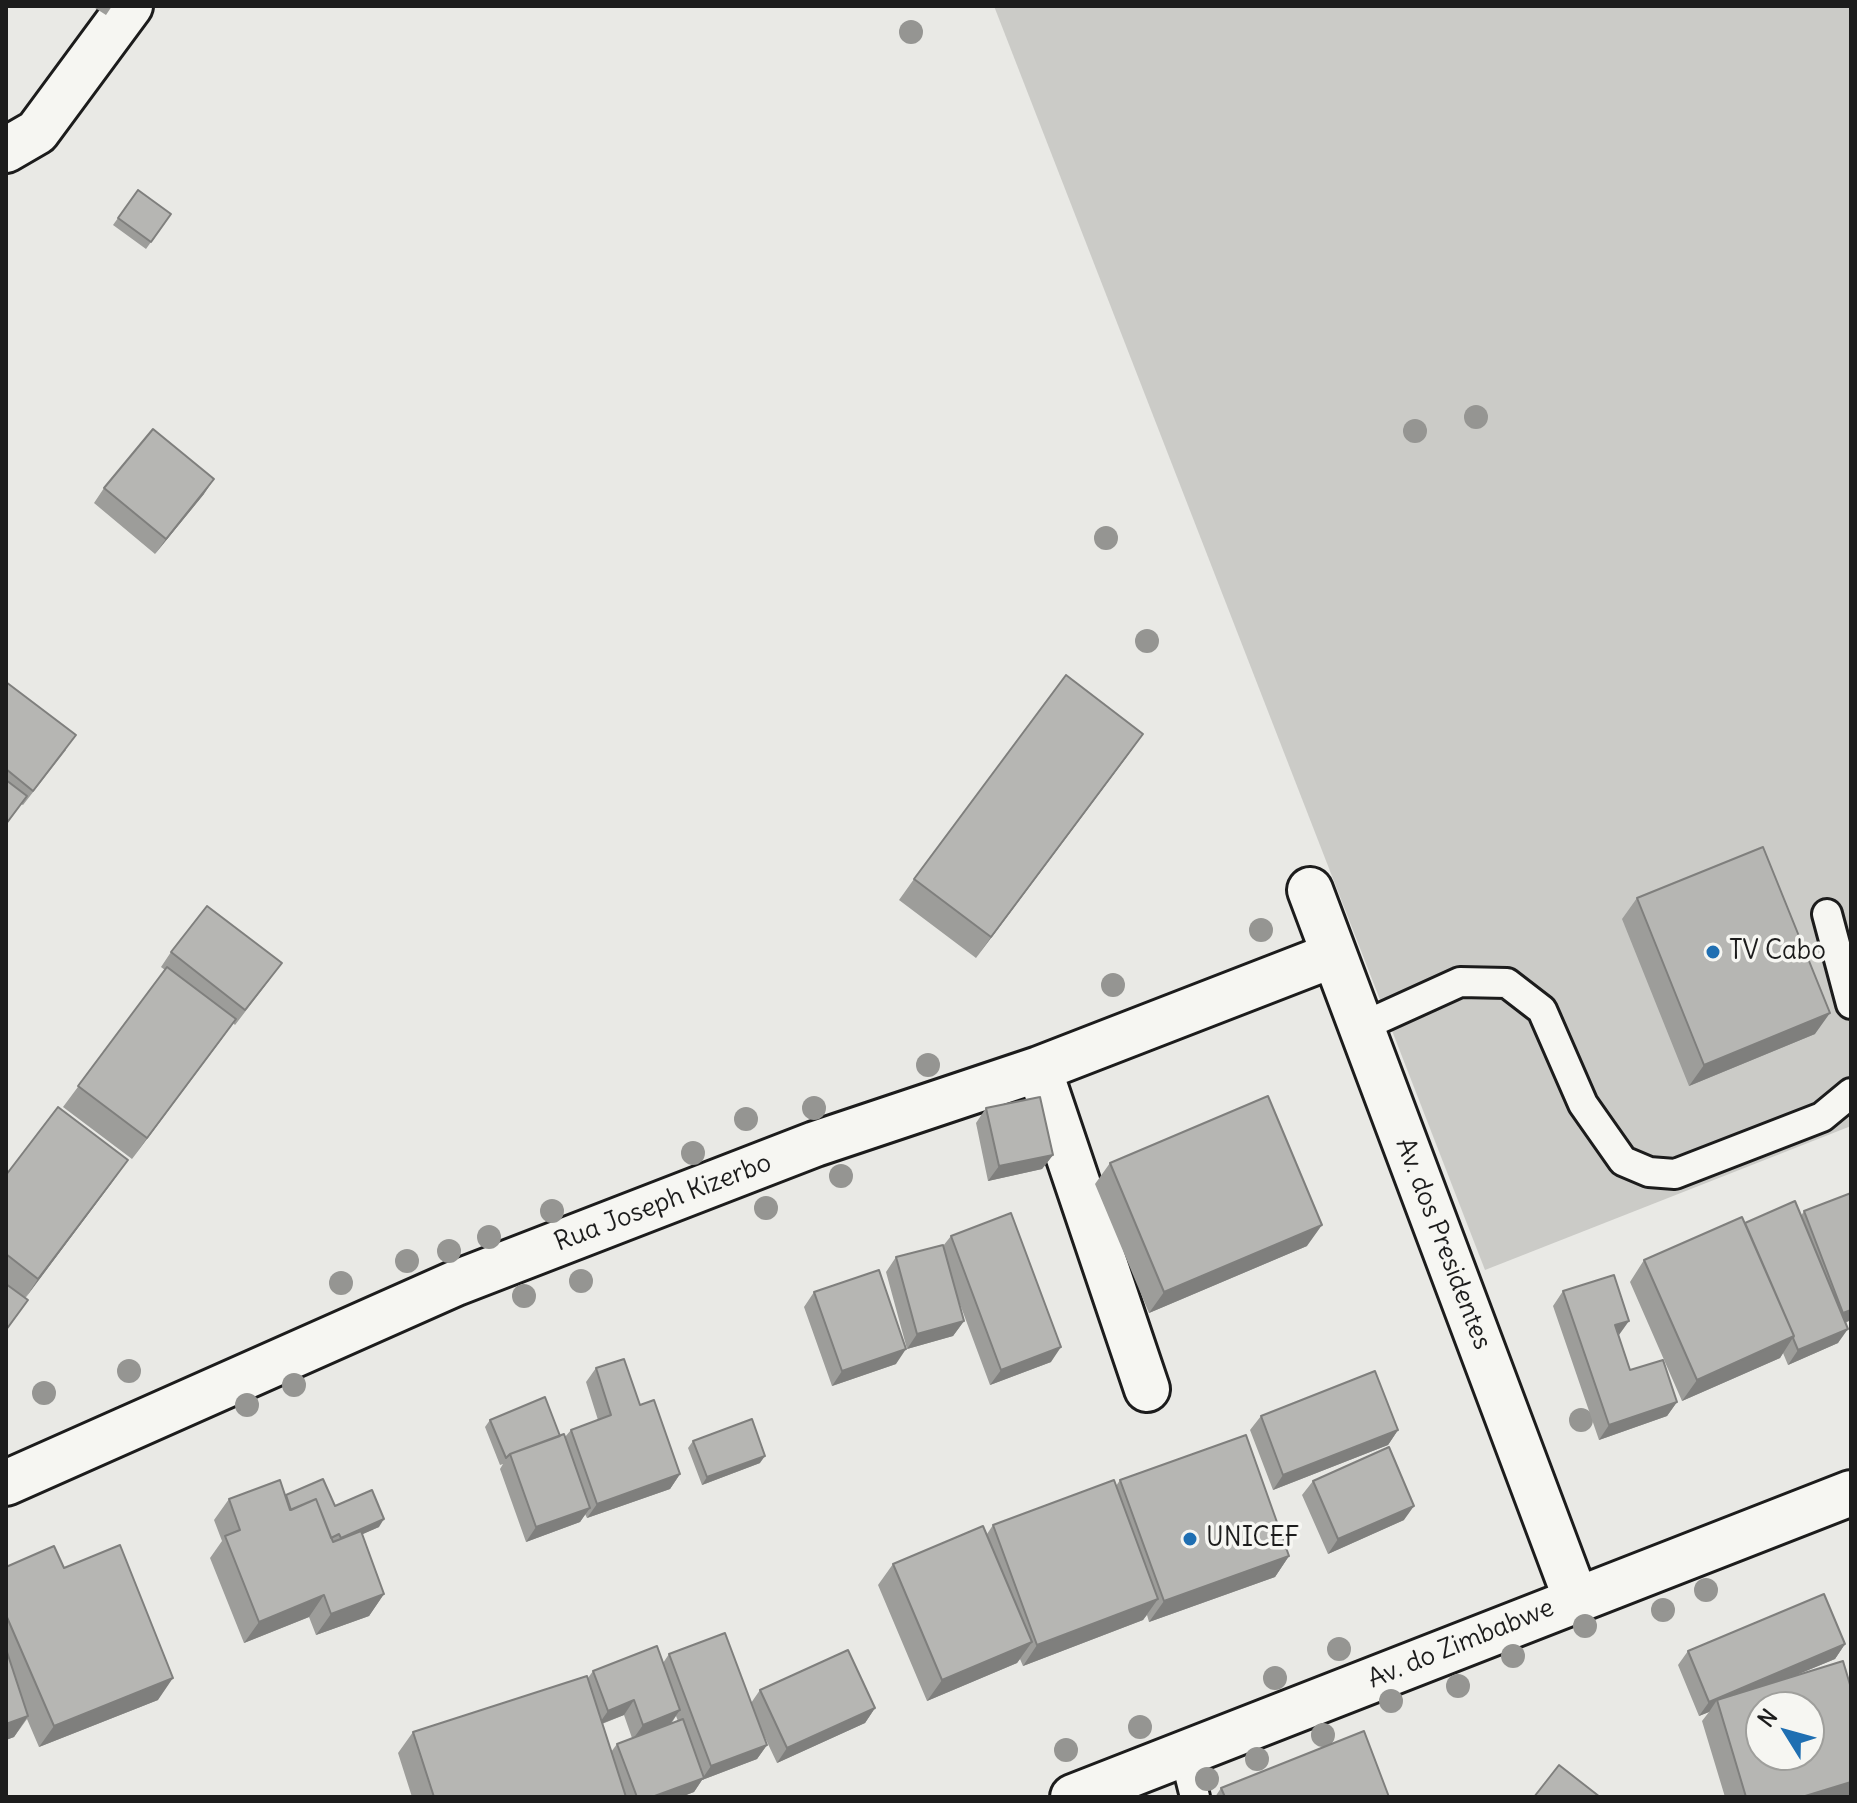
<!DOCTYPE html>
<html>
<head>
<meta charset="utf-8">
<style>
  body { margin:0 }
  #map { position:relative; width:1857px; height:1803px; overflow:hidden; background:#e9e9e5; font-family:Delius,sans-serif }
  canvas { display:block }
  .frame { position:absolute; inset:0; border:8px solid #1c1c1c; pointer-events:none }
  .north { position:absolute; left:1745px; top:1691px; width:80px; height:80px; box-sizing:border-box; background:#f6f6f2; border:2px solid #9f9f9c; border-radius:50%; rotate:307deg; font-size:22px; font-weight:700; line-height:32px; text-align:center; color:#1c1c1c }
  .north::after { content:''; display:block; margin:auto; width:28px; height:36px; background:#1f6fb2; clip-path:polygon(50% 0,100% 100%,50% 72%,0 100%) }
</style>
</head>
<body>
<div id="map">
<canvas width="1857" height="1803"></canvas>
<div class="frame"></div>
<div class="north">N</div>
</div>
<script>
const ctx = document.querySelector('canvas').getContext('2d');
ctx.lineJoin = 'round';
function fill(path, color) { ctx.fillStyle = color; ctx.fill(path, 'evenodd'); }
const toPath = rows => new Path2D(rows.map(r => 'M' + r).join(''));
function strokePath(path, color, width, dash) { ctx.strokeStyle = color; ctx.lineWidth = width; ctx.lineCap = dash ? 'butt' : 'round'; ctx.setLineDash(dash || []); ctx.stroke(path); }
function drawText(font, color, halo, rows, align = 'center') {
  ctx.font = font + ' Delius,sans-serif'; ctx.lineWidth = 7; ctx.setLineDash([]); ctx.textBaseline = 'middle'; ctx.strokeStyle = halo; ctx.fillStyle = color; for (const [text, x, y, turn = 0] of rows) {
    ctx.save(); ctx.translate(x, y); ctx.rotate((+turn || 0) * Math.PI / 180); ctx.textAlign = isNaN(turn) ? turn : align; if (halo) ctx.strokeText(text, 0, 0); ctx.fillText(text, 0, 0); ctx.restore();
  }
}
const green = toPath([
  [994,6,1851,6,1851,1126,1485,1270]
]);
const lane = toPath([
  [1827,914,1851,1004],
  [1361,1027,1460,982,1507,983,1542,1010,1583,1104,1623,1161,1649,1172,1675,1174,1822,1117,1851,1093],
  [1184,1753,1195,1797]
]);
const street = toPath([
  [6,150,37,132,130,6],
  [1310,890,1576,1599],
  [1039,1069,1147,1389],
  [6,1483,456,1283,815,1144,1039,1069,1333,955],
  [1073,1797,1851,1493]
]);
const trees = [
  [911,32],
  [1476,417],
  [1415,431],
  [1106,538],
  [1147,641],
  [1261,930],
  [1113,985],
  [928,1065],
  [814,1108],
  [746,1119],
  [693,1153],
  [841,1176],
  [766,1208],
  [552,1211],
  [489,1237],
  [449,1251],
  [407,1261],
  [581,1281],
  [341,1283],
  [524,1296],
  [129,1371],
  [294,1385],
  [44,1393],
  [247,1405],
  [1581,1420],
  [1706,1590],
  [1663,1610],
  [1585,1626],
  [1339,1649],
  [1513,1656],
  [1275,1678],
  [1458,1686],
  [1391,1701],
  [1140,1727],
  [1323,1735],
  [1066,1750],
  [1257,1759],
  [1207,1779]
];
const wall = toPath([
  [92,6,112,6,106,15],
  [171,214,146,249,113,225,118,218],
  [104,488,204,494,155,554,94,503],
  [6,682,66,750,23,805,21,804,6,825],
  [1128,755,976,958,899,900,914,879],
  [1637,898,1815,1034,1689,1086,1622,919],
  [171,952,271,978,235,1025,233,1023,132,1159,63,1107,165,970,161,967],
  [986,1108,1053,1155,1042,1169,988,1181,976,1123],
  [1110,1163,1307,1246,1149,1313,1095,1184],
  [6,1175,113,1181,25,1298,6,1331],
  [1804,1211,1851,1320,1845,1323,1838,1343,1788,1365,1783,1353,1780,1358,1682,1401,1630,1282,1644,1260,1744,1223,1801,1216],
  [951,1236,1051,1362,990,1385,954,1288,964,1321,953,1336,907,1349,886,1272,896,1257,943,1246],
  [1563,1291,1618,1335,1630,1370,1677,1402,1667,1416,1599,1440,1553,1306],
  [814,1292,896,1364,832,1386,804,1307],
  [596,1368,640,1405,680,1474,670,1489,587,1518,585,1514,580,1522,526,1542,500,1469,503,1464,500,1465,485,1427,490,1420,565,1437,571,1430,598,1420,586,1382],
  [1261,1416,1398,1430,1388,1445,1273,1490,1250,1430],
  [693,1441,760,1463,702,1485,688,1448],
  [1120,1480,1289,1556,1275,1577,1149,1622,1147,1615,1143,1620,1023,1666,1020,1659,1017,1663,927,1701,878,1585,893,1564,987,1534,993,1525,1116,1486],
  [1313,1481,1404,1520,1328,1554,1302,1495],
  [285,1496,335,1506,379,1527,362,1534,384,1594,369,1616,316,1635,309,1617,244,1643,210,1558,222,1541,214,1520,229,1499],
  [6,1567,64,1568,158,1700,39,1747,27,1719,14,1737,6,1740],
  [1845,1644,1835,1659,1789,1678,1851,1797,1725,1797,1702,1721,1709,1712,1699,1716,1678,1665,1688,1651],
  [669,1654,751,1703,760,1690,875,1708,865,1723,777,1763,759,1725,767,1745,757,1759,702,1780,694,1792,681,1797,412,1797,398,1753,413,1732,588,1678,593,1671,663,1663],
  [624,1715,632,1738,617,1744,611,1752,602,1724],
  [676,1716,678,1721,671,1724],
  [1221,1788,1389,1797,1215,1797]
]);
const shadedWall = toPath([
  [214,479,204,494,155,554,166,539],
  [1143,734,1128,755,976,958,991,937],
  [1830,1013,1815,1034,1689,1086,1704,1065],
  [236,1019,221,1040,132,1159,147,1138],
  [1053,1155,1042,1169,988,1181,999,1166],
  [128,1160,113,1181,24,1300,38,1279],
  [1322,1225,1307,1246,1149,1313,1164,1292],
  [1851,1310,1851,1320,1833,1327,1843,1313],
  [964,1321,953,1336,907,1349,917,1334],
  [1629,1321,1619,1335,1615,1325],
  [1848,1329,1838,1343,1788,1365,1798,1350],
  [1794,1336,1780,1358,1682,1401,1697,1380],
  [1061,1347,1051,1362,990,1385,1001,1370],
  [906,1349,896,1364,832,1386,842,1371],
  [1677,1402,1667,1416,1599,1440,1609,1425],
  [1398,1430,1388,1445,1273,1490,1283,1475],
  [765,1456,760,1463,702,1485,707,1477],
  [680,1474,670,1489,587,1518,597,1504],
  [1414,1506,1404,1520,1328,1554,1338,1539],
  [590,1508,580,1522,526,1542,536,1527],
  [384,1519,379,1527,336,1546,341,1538],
  [1289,1556,1275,1577,1149,1622,1164,1601],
  [384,1594,369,1616,316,1635,331,1614],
  [324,1595,309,1617,244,1643,259,1622],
  [1158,1599,1143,1620,1023,1666,1037,1645],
  [1032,1642,1017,1663,927,1701,942,1680],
  [1845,1644,1835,1659,1719,1707,1717,1700,1709,1712,1699,1716,1709,1702],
  [173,1678,158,1700,39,1747,54,1726],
  [634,1700,624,1715,598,1725,608,1711],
  [875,1708,865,1723,777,1763,787,1748],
  [680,1710,670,1724,633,1739,643,1725],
  [28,1716,14,1737,6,1740,6,1724],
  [767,1745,757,1759,702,1780,694,1792,681,1797,652,1797,702,1779,711,1766],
  [1851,1782,1851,1797,1802,1797]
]);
const building = toPath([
  [138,190,171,214,151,242,118,218,138,190],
  [153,429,214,479,166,539,104,488,153,429],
  [1066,675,1143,734,991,937,914,879,1066,675],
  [6,682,76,735,33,791,6,769,6,682],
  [6,780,27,796,6,824,6,780],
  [1763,847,1830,1013,1704,1065,1637,898,1763,847],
  [207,906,282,963,245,1010,171,952,207,906],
  [167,967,236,1019,147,1138,78,1086,167,967],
  [1268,1096,1322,1225,1164,1292,1110,1163,1268,1096],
  [1040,1097,1053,1155,999,1166,986,1108,1040,1097],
  [58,1107,128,1160,38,1279,6,1254,6,1175,58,1107],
  [1851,1193,1851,1310,1843,1313,1804,1211,1851,1193],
  [1795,1201,1848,1329,1798,1350,1793,1338,1794,1336,1745,1223,1795,1201],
  [1011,1213,1061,1347,1001,1370,951,1236,1011,1213],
  [1742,1217,1794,1336,1697,1380,1644,1260,1742,1217],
  [943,1245,964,1321,917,1334,896,1257,943,1245],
  [879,1270,906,1349,842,1371,814,1292,879,1270],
  [1614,1275,1629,1321,1615,1325,1630,1370,1663,1360,1677,1402,1609,1425,1563,1291,1614,1275],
  [6,1284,28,1300,6,1330,6,1284],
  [624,1359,640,1405,654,1400,680,1474,597,1504,571,1430,611,1415,596,1368,624,1359],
  [1375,1371,1398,1430,1283,1475,1261,1416,1375,1371],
  [545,1397,560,1436,510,1454,506,1458,490,1420,545,1397],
  [752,1419,765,1456,707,1477,693,1441,752,1419],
  [564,1434,590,1508,536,1527,510,1454,564,1434],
  [1246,1435,1289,1556,1164,1601,1120,1480,1246,1435],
  [1389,1447,1414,1506,1338,1539,1313,1481,1389,1447],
  [323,1479,335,1506,372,1490,384,1519,341,1538,339,1534,331,1538,316,1499,291,1510,286,1495,323,1479],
  [280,1480,290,1510,316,1499,333,1542,361,1531,384,1594,331,1614,324,1595,259,1622,225,1536,240,1530,229,1499,280,1480],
  [1114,1480,1158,1599,1037,1645,993,1525,1114,1480],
  [983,1526,1032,1642,942,1680,893,1564,983,1526],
  [120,1545,173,1678,54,1726,6,1615,6,1567,54,1546,64,1568,120,1545],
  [1824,1594,1845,1644,1709,1702,1688,1651,1824,1594],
  [725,1633,767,1745,711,1766,669,1654,725,1633],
  [657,1646,680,1710,643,1725,634,1700,608,1711,593,1671,657,1646],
  [6,1649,28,1716,6,1724,6,1649],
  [848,1650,875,1708,787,1748,760,1690,848,1650],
  [1843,1661,1851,1688,1851,1782,1802,1797,1746,1797,1717,1700,1843,1661],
  [1761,1707,1809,1707,1809,1755,1761,1755,1761,1707],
  [587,1676,626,1797,434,1797,413,1732,587,1676],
  [683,1719,704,1778,652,1797,637,1797,617,1744,683,1719],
  [1364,1731,1389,1797,1225,1797,1221,1788,1364,1731],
  [1559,1765,1600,1797,1534,1797,1559,1765]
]);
const markers = [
  [1713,952,8,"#1f6fb2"],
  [1190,1539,8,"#1f6fb2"]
];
const poiNames = [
  ["TV Cabo",1729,952],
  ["UNICEF",1206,1539]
];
const streetNames = [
  ["Rua Joseph Kizerbo",663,1203,-21],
  ["Av. dos Presidentes",1443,1244,69],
  ["Av. do Zimbabwe",1461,1644,-22]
];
fill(green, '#cbcbc7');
strokePath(lane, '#1c1c1c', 34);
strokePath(street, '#1c1c1c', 50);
strokePath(lane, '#f6f6f2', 28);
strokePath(street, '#f6f6f2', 44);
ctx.fillStyle = '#959592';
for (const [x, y] of trees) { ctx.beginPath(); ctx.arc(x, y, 12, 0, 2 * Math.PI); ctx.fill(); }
fill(wall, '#9d9d9a');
fill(shadedWall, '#7f7f7d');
fill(building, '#b6b6b3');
strokePath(building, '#7f7f7d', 2);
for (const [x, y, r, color] of markers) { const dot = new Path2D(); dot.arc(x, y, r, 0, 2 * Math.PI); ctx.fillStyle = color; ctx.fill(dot); strokePath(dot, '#f6f6f2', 3); }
drawText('26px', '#1c1c1c', '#f6f6f2', poiNames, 'left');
drawText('26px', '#1c1c1c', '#f6f6f2', streetNames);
</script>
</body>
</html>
